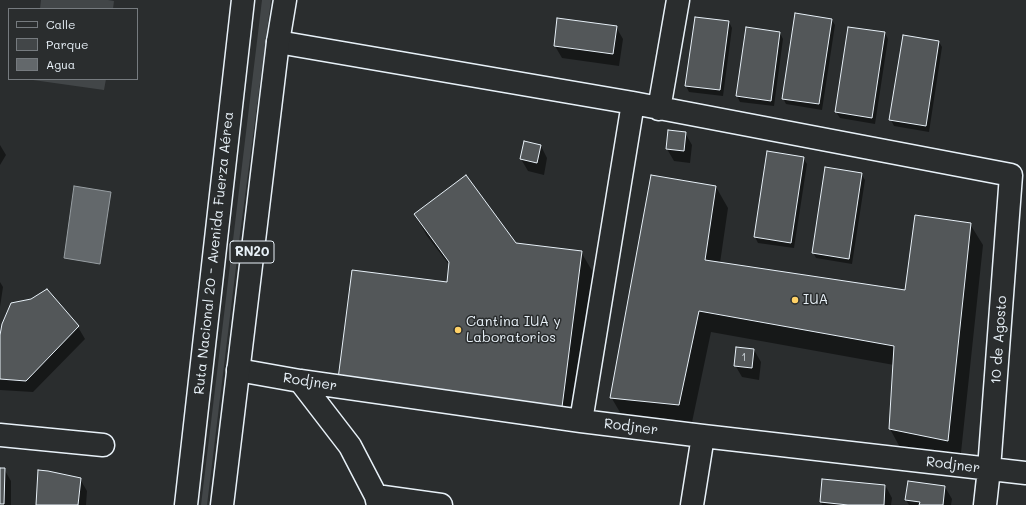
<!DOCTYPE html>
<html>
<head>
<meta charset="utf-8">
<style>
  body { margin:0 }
  #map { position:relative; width:1026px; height:505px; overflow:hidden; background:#2a2d2e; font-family:Mali,sans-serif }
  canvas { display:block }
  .legend { position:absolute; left:8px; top:8px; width:130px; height:72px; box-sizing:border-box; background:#2a2d2e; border:1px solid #767b7f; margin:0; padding:5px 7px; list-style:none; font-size:12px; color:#e8f1f8 }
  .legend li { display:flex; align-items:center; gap:8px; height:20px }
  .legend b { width:20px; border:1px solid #767b7f }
</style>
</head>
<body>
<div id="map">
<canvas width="1026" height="505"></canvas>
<ul class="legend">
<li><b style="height:5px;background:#2a2d2e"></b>Calle</li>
<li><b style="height:11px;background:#424648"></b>Parque</li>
<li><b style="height:11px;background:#63686b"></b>Agua</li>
</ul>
</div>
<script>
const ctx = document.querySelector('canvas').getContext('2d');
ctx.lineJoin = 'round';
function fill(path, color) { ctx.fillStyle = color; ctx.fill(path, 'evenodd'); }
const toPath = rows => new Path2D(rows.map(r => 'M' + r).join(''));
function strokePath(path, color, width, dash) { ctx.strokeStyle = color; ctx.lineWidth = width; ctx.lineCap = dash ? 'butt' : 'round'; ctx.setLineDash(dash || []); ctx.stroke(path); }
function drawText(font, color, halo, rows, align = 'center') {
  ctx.font = font + ' Mali,sans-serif'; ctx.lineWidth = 3; ctx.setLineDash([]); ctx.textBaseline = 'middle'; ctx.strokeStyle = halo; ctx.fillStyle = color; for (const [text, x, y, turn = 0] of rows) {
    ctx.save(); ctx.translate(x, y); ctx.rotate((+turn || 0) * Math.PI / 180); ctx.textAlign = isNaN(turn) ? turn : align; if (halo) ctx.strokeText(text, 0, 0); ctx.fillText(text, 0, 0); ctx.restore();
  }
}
const green = toPath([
  [41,0,108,0,114,1,113,9,40,9],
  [262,0,271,0,240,234,207,505,201,505],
  [33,79,106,79,104,90,33,80]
]);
const water = toPath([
  [74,186,111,192,100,264,64,258,74,186]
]);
const shadow = toPath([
  [558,19,616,27,623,39,619,66,562,58,555,46],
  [831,19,835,25,822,110,786,104,783,98],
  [729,22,732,28,723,96,689,92,686,86],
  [780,33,783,39,774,106,740,102,737,96],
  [885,33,888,39,875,124,840,118,836,112],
  [939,42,942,47,929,132,894,126,891,120],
  [685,133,692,145,690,163,674,161,667,149],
  [524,142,541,146,547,158,544,175,528,171,521,159],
  [0,145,6,155,0,165],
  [803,158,807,164,794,248,758,243,755,237],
  [861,174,865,180,852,264,816,258,813,252],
  [716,187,728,208,720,263,906,291,970,224,983,245,960,462,902,451,890,429,894,365,711,332,691,427,624,419,611,397],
  [415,215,516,244,581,252,594,274,574,428,351,400,339,378,447,283,450,266,427,236],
  [0,282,3,287,0,307],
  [78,327,85,339,33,392,0,390,0,340],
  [754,350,761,362,759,380,742,377,735,365],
  [0,469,4,469,11,481,11,505,0,505],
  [80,479,87,491,86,505,37,505],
  [823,480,885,485,892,498,891,505,822,505,821,502],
  [945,487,952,499,951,505,909,505,906,500]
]);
const building = toPath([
  [795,13,832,19,819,104,782,99,795,13],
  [695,17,729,21,720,90,685,86,695,17],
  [557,18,617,26,613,54,554,46,557,18],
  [746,27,780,32,771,101,736,96,746,27],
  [848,27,885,32,872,118,835,112,848,27],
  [903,35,939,41,926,126,889,120,903,35],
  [668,130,686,132,684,151,666,149,668,130],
  [524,141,541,145,537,163,520,159,524,141],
  [767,151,804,157,791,243,754,237,767,151],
  [825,167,862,173,849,259,812,253,825,167],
  [466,175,516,243,582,251,562,407,338,379,352,270,447,282,449,262,414,214,466,175],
  [651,175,716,186,705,260,905,290,915,215,971,223,948,441,889,429,894,346,699,311,679,405,610,398,651,175],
  [47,289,79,326,26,381,0,379,0,335,2,324,11,303,31,299,47,289],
  [736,347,754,349,752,368,734,366,736,347],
  [0,468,5,468,4,504,0,504,0,468],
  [38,470,48,471,81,478,78,505,36,505,38,470],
  [822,479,885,485,884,505,848,505,820,502,822,479],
  [908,481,945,486,943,505,919,505,920,502,905,500,908,481]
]);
const minor = toPath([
  [278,42,633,103,1011,175,989,469,985,505],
  [659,109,678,0],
  [238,370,300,381,581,421,703,436,1026,473],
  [300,381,350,446,376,496,378,505],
  [581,421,633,103],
  [0,435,103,445],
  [376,496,441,505],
  [692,505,703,436]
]);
const primary = toPath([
  [186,505,243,0],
  [222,505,278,42,285,0]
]);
const markers = [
  [795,300,4,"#ffd166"],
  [458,330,4,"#ffd166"]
];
const numberNames = [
  ["1",744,357]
];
const shields = [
  [252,252,44]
];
const shieldNames = [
  ["RN20",252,252]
];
const streetNames = [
  ["Ruta Nacional 20 - Avenida Fuerza Aérea",214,253,-84],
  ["10 de Agosto",999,340,-86],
  ["Rodjner",310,382,9],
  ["Rodjner",631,427,7],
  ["Rodjner",953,465,7]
];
const poiNames = [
  ["IUA",803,300],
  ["Cantina IUA y",466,322],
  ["Laboratorios",466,338]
];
fill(green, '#424648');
fill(water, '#63686b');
strokePath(water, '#989fa3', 1);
fill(shadow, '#0007');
fill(building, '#535759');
strokePath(building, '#e8f1f8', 1);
strokePath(minor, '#e8f1f8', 25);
strokePath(primary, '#e8f1f8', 25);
strokePath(minor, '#2a2d2e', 22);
strokePath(primary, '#2a2d2e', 22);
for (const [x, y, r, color] of markers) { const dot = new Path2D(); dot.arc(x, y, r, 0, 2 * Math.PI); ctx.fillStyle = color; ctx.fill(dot); strokePath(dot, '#2a2d2e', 1.5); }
drawText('12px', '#c3cad0', null, numberNames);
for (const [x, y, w] of shields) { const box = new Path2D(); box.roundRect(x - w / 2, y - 11, w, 22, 3); ctx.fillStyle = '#2a2d2e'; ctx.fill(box); strokePath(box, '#e8f1f8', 1); }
drawText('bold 13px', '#e8f1f8', null, shieldNames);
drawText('14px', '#e8f1f8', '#2a2d2e', streetNames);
drawText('14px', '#e8f1f8', '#2a2d2e', poiNames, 'left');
</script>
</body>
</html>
